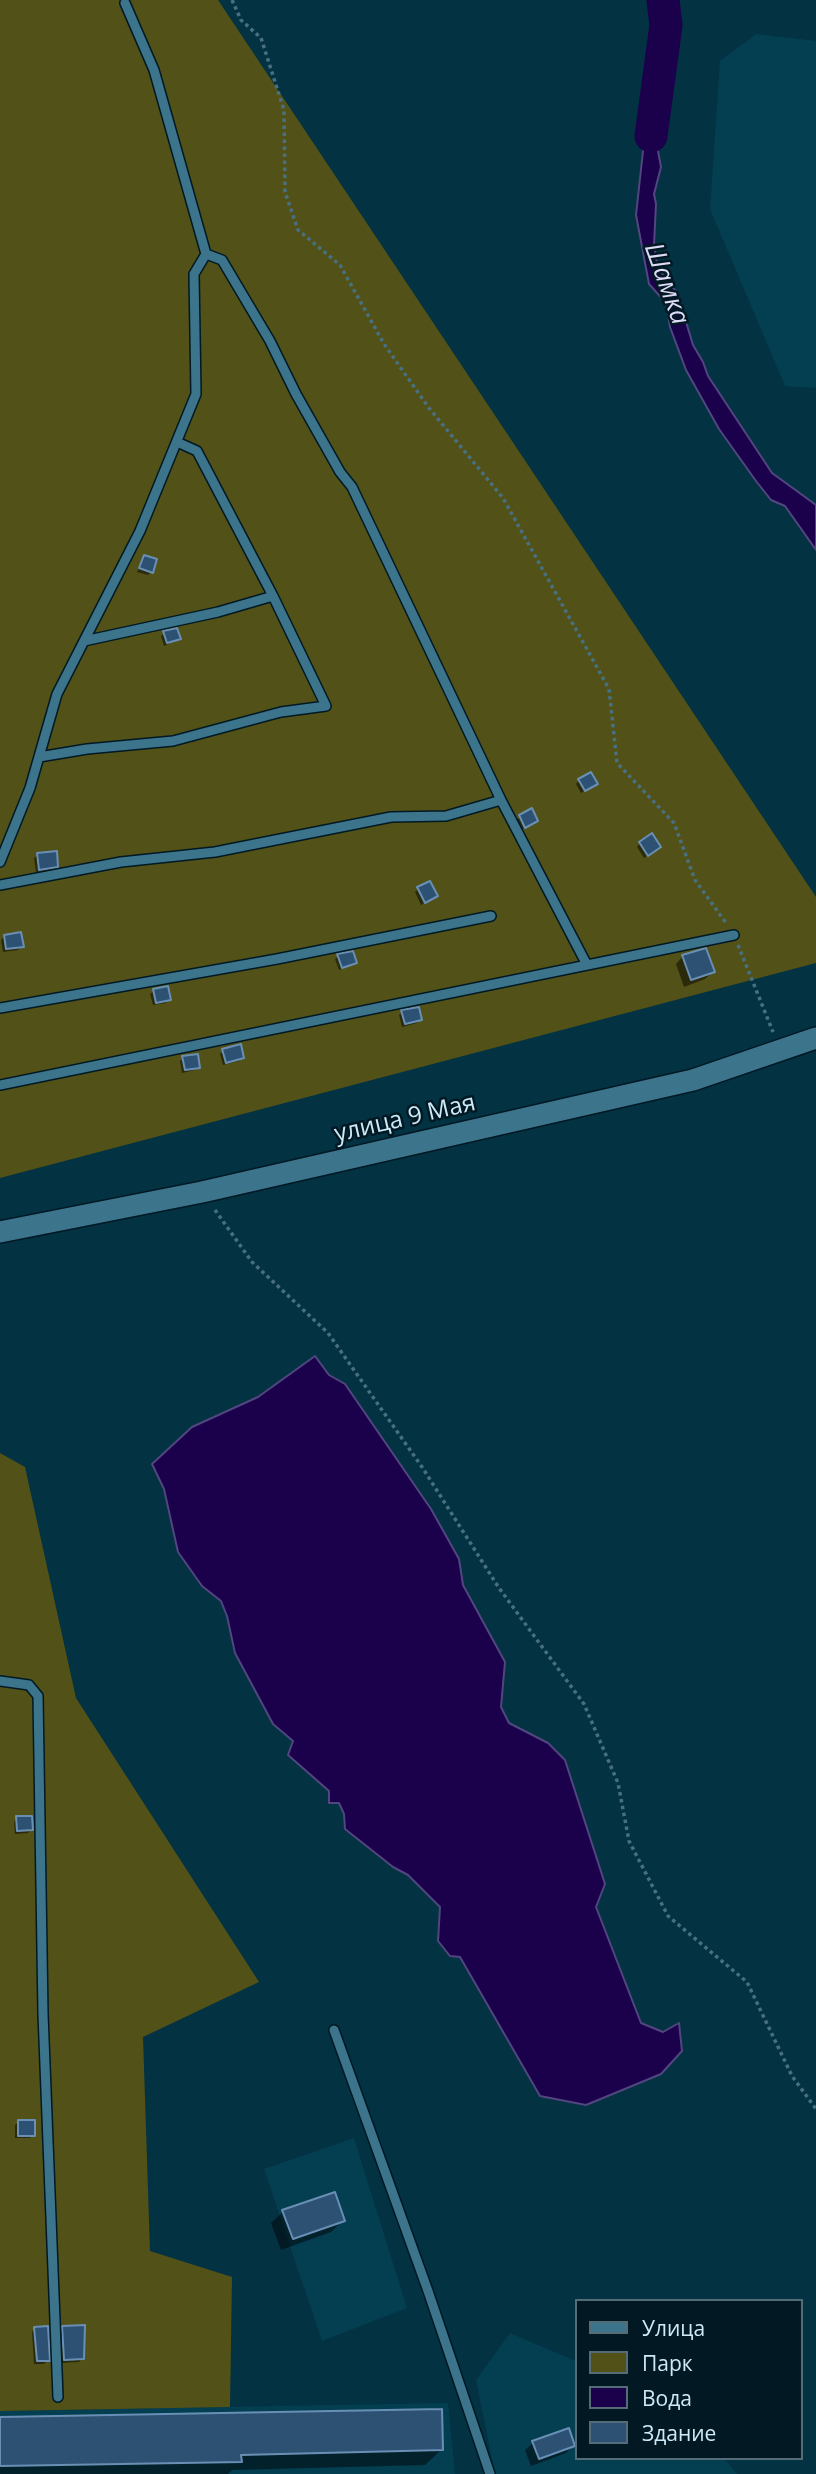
<!DOCTYPE html>
<html>
<head>
<meta charset="utf-8">
<style>
  body { margin:0 }
  #map { position:relative; width:816px; height:2474px; overflow:hidden; background:#033243; font-family:"Open Sans",sans-serif }
  canvas { display:block }
  .legend { position:absolute; left:575px; top:2299px; width:228px; height:161px; box-sizing:border-box; background:#021822; border:2px solid #546c78; margin:0; padding:9px 12px; list-style:none; font-size:21px; color:#ceeaf8 }
  .legend li { display:flex; align-items:center; gap:14px; height:35px }
  .legend b { width:35px; border:2px solid #546c78 }
</style>
</head>
<body>
<div id="map">
<canvas width="816" height="2474"></canvas>
<ul class="legend">
<li><b style="height:9px;background:#3c748c"></b>Улица</li>
<li><b style="height:19px;background:#525117"></b>Парк</li>
<li><b style="height:19px;background:#1b004b"></b>Вода</li>
<li><b style="height:19px;background:#2d5173"></b>Здание</li>
</ul>
</div>
<script>
const ctx = document.querySelector('canvas').getContext('2d');
ctx.lineJoin = 'round';
function fill(path, color) { ctx.fillStyle = color; ctx.fill(path, 'evenodd'); }
const toPath = rows => new Path2D(rows.map(r => 'M' + r).join(''));
function strokePath(path, color, width, dash) { ctx.strokeStyle = color; ctx.lineWidth = width; ctx.lineCap = dash ? 'butt' : 'round'; ctx.setLineDash(dash || []); ctx.stroke(path); }
function drawText(font, color, halo, rows, align = 'center') {
  ctx.font = font + ' "Open Sans",sans-serif'; ctx.lineWidth = 5; ctx.setLineDash([]); ctx.textBaseline = 'middle'; ctx.strokeStyle = halo; ctx.fillStyle = color; for (const [text, x, y, turn = 0] of rows) {
    ctx.save(); ctx.translate(x, y); ctx.rotate((+turn || 0) * Math.PI / 180); ctx.textAlign = isNaN(turn) ? turn : align; if (halo) ctx.strokeText(text, 0, 0); ctx.fillText(text, 0, 0); ctx.restore();
  }
}
const built = toPath([
  [756,34,816,41,816,388,785,386,710,209,720,61],
  [354,2138,407,2308,322,2341,264,2169],
  [510,2333,576,2361,576,2458,724,2458,737,2474,495,2474,476,2380],
  [448,2403,455,2474,0,2474,0,2411]
]);
const green = toPath([
  [0,0,218,0,816,897,816,963,0,1178],
  [0,1453,25,1467,76,1698,259,1982,143,2037,150,2251,232,2277,230,2407,0,2411]
]);
const water = toPath([
  [651,89,661,95,664,109,658,151,661,167,654,194,656,204,654,245,657,264,666,281,677,292,693,345,703,362,708,376,772,473,816,505,816,550,785,506,771,500,756,481,719,429,686,370,670,327,666,303,649,284,636,215,643,151,643,125,649,108,651,89],
  [315,1356,329,1375,345,1384,431,1509,459,1559,463,1585,505,1662,501,1707,509,1723,548,1743,565,1760,605,1884,596,1907,641,2023,663,2032,679,2023,682,2051,661,2074,586,2105,540,2096,460,1957,450,1956,438,1941,440,1907,408,1875,393,1867,345,1829,344,1814,339,1803,329,1803,329,1791,288,1755,293,1741,273,1724,235,1653,227,1616,221,1601,202,1586,178,1552,164,1489,152,1464,192,1427,258,1397,315,1356]
]);
const shadow = toPath([
  [144,557,151,572,148,575,137,572],
  [164,633,179,639,164,646,161,636],
  [579,780,595,784,581,793,576,784],
  [531,811,536,821,521,830,516,820],
  [640,843,656,850,644,858,637,847],
  [38,855,57,866,53,870,36,872,34,858],
  [418,889,436,896,421,905,415,892],
  [5,936,22,946,18,950,3,952,1,940],
  [338,956,355,963,339,970,335,959],
  [683,956,713,972,705,979,684,987,676,964],
  [154,991,169,999,166,1003,153,1005,150,994],
  [402,1012,420,1019,417,1023,402,1027,399,1015],
  [223,1051,242,1057,239,1061,223,1065,220,1054],
  [183,1058,198,1067,195,1070,182,1073,180,1061],
  [17,1818,31,1830,28,1833,15,1834,14,1822],
  [19,2122,33,2135,30,2138,15,2138,15,2125],
  [283,2212,343,2220,331,2232,281,2250,271,2223],
  [35,2328,48,2360,44,2364,34,2364,32,2332],
  [63,2328,82,2359,79,2362,61,2363,60,2331],
  [0,2418,441,2450,425,2465,232,2470,228,2474,0,2474],
  [533,2443,573,2446,566,2453,531,2466,525,2450]
]);
const river = toPath([
  [651,136,666,25,663,0]
]);
const building = toPath([
  [144,555,157,559,153,573,139,568,144,555],
  [177,628,181,639,167,643,163,631,177,628],
  [591,772,598,784,585,791,578,779,591,772],
  [532,808,538,821,525,828,519,815,532,808],
  [652,833,661,847,648,856,639,842,652,833],
  [57,851,58,867,39,870,37,853,57,851],
  [430,881,438,896,425,903,417,887,430,881],
  [21,932,24,947,6,949,4,935,21,932],
  [706,948,715,972,691,980,682,955,706,948],
  [353,951,357,963,342,968,337,954,353,951],
  [168,986,171,1000,156,1003,153,989,168,986],
  [419,1007,422,1020,405,1024,401,1010,419,1007],
  [241,1044,244,1058,226,1063,222,1049,241,1044],
  [198,1054,200,1068,185,1070,182,1056,198,1054],
  [16,1816,32,1816,33,1830,17,1831,16,1816],
  [18,2120,35,2120,35,2136,18,2136,18,2120],
  [335,2192,345,2221,293,2239,282,2210,335,2192],
  [85,2325,84,2359,64,2360,62,2326,85,2325],
  [48,2326,50,2361,37,2361,34,2327,48,2326],
  [442,2409,443,2450,241,2455,242,2462,0,2466,0,2417,442,2409],
  [569,2428,575,2446,539,2459,532,2441,569,2428]
]);
const path = toPath([
  [232,0,241,20,261,38,284,110,285,192,298,230,340,265,384,344,429,408,503,498,609,689,617,763,674,823,695,880,726,923],
  [738,945,773,1032],
  [215,1210,252,1262,328,1333,422,1467,499,1588,584,1704,618,1783,629,1841,668,1916,747,1982,792,2076,816,2109]
]);
const lane = toPath([
  [206,254,222,260,270,341,296,394,340,472,352,487,501,800,587,965],
  [84,641,218,612,273,596],
  [39,757,87,749,173,741,281,712,326,706,273,596,197,451,177,442],
  [0,862,30,788,57,694,140,531,196,394,194,274,206,254,154,70,125,3],
  [0,885,121,862,215,852,391,817,446,816,501,800],
  [0,1008,277,959,491,916],
  [0,1085,734,935],
  [0,1681,29,1685,38,1696,43,2014,58,2397],
  [334,2030,428,2291,490,2474]
]);
const secondary = toPath([
  [0,1232,202,1192,693,1080,816,1038]
]);
const streetNames = [
  ["улица 9 Мая",405,1119,-13]
];
const waterNames = [
  ["Шамка",666,284,70]
];
fill(built, '#043e51');
fill(green, '#525117');
fill(water, '#1b004b');
strokePath(water, '#51467f', 2);
fill(shadow, '#0007');
strokePath(river, '#1b004b', 33);
fill(building, '#2d5173');
strokePath(building, '#698fb4', 2);
strokePath(lane, '#001924', 12);
strokePath(secondary, '#001924', 24);
strokePath(path, '#487080', 3.5, [3.5, 3.5]);
strokePath(lane, '#3c748c', 9);
strokePath(secondary, '#3c748c', 21);
drawText('24px', '#ceeaf8', '#021822', streetNames);
drawText('italic 26px', '#dddbf6', '#021822', waterNames);
</script>
</body>
</html>
